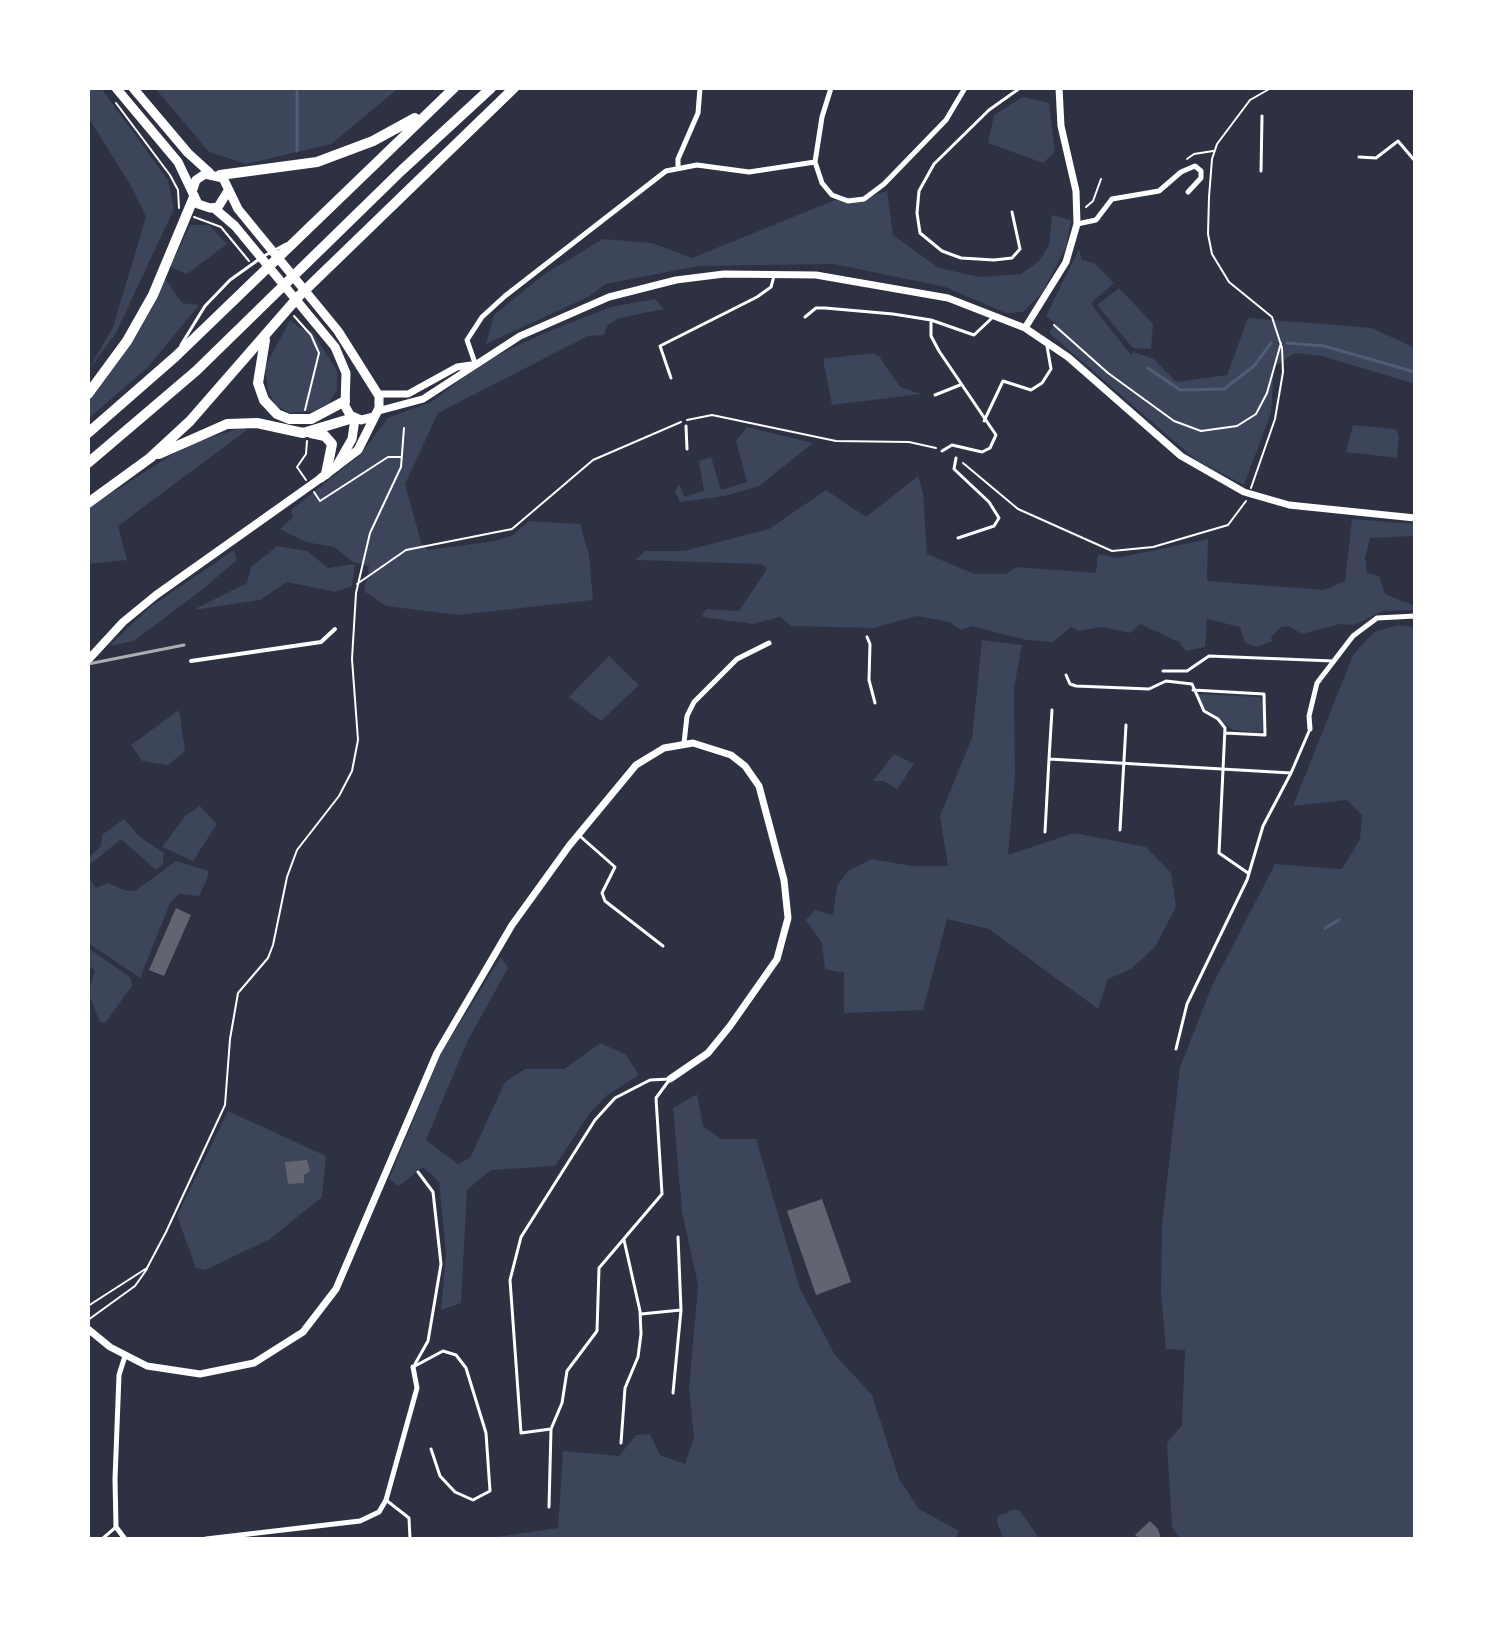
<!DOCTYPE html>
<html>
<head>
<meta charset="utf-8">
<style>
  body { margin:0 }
  #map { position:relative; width:1503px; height:1627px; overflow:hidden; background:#2d3142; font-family:Poppins,sans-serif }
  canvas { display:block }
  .frame { position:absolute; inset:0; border:90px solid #fff; pointer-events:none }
</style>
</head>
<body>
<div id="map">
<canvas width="1503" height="1627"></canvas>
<div class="frame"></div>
</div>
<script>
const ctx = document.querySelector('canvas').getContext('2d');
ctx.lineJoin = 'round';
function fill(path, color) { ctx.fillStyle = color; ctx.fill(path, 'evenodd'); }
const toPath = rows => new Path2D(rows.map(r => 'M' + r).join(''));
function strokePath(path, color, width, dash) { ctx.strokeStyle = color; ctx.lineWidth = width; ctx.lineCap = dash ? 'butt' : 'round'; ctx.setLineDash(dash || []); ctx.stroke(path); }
const green = toPath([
  [88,88,101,88,168,180,174,209,116,333,88,371,113,327,146,217,131,186,88,117],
  [155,88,399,88,331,144,246,164,209,152],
  [1023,97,1049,103,1055,152,1043,163,988,143,994,115],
  [887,191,893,235,939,268,980,277,1021,274,1039,261,1049,245,1052,215,1071,220,1066,247,1042,293,1023,312,1006,313,945,287,834,264,698,266,606,284,588,297,486,344,494,315,543,275,603,239,652,243,692,258,845,196,862,199],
  [190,225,209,225,227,244,187,274,170,267],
  [1079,249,1082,260,1094,263,1114,283,1092,302,1094,308,1131,355,1134,352,1154,359,1176,382,1227,375,1248,318,1372,328,1415,348,1415,384,1322,356,1295,353,1274,367,1271,413,1244,485,1196,460,1049,333,1055,323,1046,316],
  [164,277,182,303,199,305,148,367,88,419,88,396],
  [1119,288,1153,324,1151,349,1133,348,1097,305],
  [655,299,664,309,620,318,607,325,604,335,588,336,438,413,405,484,421,542,428,550,495,541,513,535,529,521,580,524,589,555,593,600,457,615,386,606,364,591,369,566,353,562,334,547,305,542,280,529,293,517,291,510,360,455,388,418,431,402,484,362,544,333,611,307],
  [290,320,300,328,312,331,337,371,337,390,329,403,315,411,289,413,275,405,268,390,265,367],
  [872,353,879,356,900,387,921,394,832,405,823,359],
  [1353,425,1396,429,1399,436,1397,458,1346,452],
  [747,427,813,443,759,486,725,496,680,502,675,491,679,484,684,497,704,491,699,461,711,457,721,490,747,482,736,441],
  [241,428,247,430,118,526,127,560,88,564,88,508,189,444],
  [918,476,923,493,927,554,974,574,1006,574,1017,567,1096,573,1098,554,1117,558,1208,539,1207,581,1324,590,1345,581,1352,519,1415,524,1415,536,1370,538,1365,558,1367,573,1379,576,1385,594,1415,606,1415,610,1383,611,1354,625,1340,624,1302,634,1289,626,1281,627,1271,637,1272,641,1257,647,1245,643,1240,627,1207,619,1205,647,1186,651,1179,642,1140,624,1130,633,1102,627,1078,631,1071,627,1053,642,1026,640,971,626,961,630,949,622,917,616,873,628,791,626,780,617,753,624,702,617,706,609,739,611,767,569,761,564,635,560,645,551,684,551,769,529,826,490,866,517],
  [277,546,307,551,328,568,355,564,352,586,336,592,287,582,260,600,193,610,247,583,251,567],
  [234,550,237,560,203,589,134,641,109,646,150,607],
  [1397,625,1415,627,1415,1539,1180,1539,1172,1527,1167,1443,1182,1425,1185,1350,1166,1349,1161,1293,1162,1225,1180,1067,1212,986,1275,864,1342,869,1360,839,1362,815,1347,800,1293,806,1353,655,1374,632],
  [982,640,1022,645,1014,688,1015,776,1008,855,1074,833,1146,847,1171,873,1176,907,1155,947,1131,969,1108,979,1098,1009,989,929,947,919,923,1010,844,1013,844,973,825,969,822,943,806,920,815,910,833,915,837,886,848,871,872,859,912,866,948,866,940,816,972,738],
  [609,656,639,685,601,721,569,697],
  [1197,694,1260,697,1263,701,1263,730,1259,733,1233,730,1205,709],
  [179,710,185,751,168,765,142,761,131,745],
  [894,754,914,764,897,789,884,781,873,781],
  [200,806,217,824,193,861,162,847,186,815],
  [124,819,140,837,164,853,163,864,156,870,121,839,88,866,88,858,101,846,102,835],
  [176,861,209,871,207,879,199,896,179,894,170,903,140,978,88,943,88,877,96,888,108,883,127,891,136,890],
  [88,948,131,978,132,986,105,1023,100,1022,88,992,95,972,92,967,88,970],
  [501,957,508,968,467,1042,426,1140,458,1164,470,1158,505,1082,525,1069,564,1069,601,1043,626,1055,639,1075,607,1095,589,1114,555,1166,491,1170,467,1190,461,1303,441,1310,446,1254,439,1182,423,1167,399,1186,389,1179,441,1053],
  [697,1094,703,1126,721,1139,756,1139,800,1289,835,1355,872,1395,899,1479,919,1509,959,1531,956,1539,482,1539,558,1528,563,1451,619,1456,636,1435,650,1434,660,1455,685,1464,694,1438,689,1389,698,1285,682,1212,673,1108],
  [228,1111,326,1156,322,1197,270,1239,205,1270,196,1268,177,1216],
  [1015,1509,1020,1511,1039,1538,1043,1539,1003,1539,997,1522,998,1516]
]);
const stream = toPath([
  [297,91,297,151],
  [1287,343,1324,346,1415,372],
  [1148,368,1180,390,1224,389,1254,366,1271,343],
  [1325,928,1339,920]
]);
const building = toPath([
  [176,908,191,915,164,976,149,970],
  [307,1160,310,1171,304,1175,304,1183,288,1184,285,1162],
  [822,1199,851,1282,816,1295,787,1211],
  [1150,1521,1158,1529,1161,1539,1140,1539,1135,1535]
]);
const path = toPath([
  [116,103,170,175,178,190,179,208],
  [1187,159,1194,154,1213,151],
  [1086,207,1093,201,1101,179],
  [194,217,221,227,249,261],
  [294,316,311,335,319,353,305,410],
  [1054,325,1108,373,1174,421,1201,431,1237,426,1256,414,1267,393,1281,343],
  [687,420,712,415,836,441,909,442,936,448],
  [963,463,1018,509,1112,551,1153,547,1228,525,1246,501],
  [306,480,297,467,306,454,307,441],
  [1251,488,1275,419,1283,372,1282,348,1272,317,1229,282,1212,254,1208,234,1209,197,1212,159,1217,144,1250,100,1271,88],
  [314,492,320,501,388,457,402,457],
  [357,584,406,550,512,529,593,460,681,422],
  [88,1306,147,1268,166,1232,225,1105,230,1039,238,993,268,958,273,945,287,877,297,850,339,796,352,771,358,740,352,659,356,593,370,533,401,467,404,428],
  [88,1320,135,1286,147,1269]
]);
const service = toPath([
  [1359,157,1376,158,1398,141,1415,161],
  [1261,171,1262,116],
  [1012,212,1020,249,1012,258,994,260,961,258,942,251,920,233,917,213,919,191,934,164,989,110,1020,88],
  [264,256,286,244],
  [805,317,816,308,825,308,893,314,931,320,974,335,993,317],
  [931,322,931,336,939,351,996,435,990,448,982,452,952,445,942,451],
  [181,345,205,306,230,280,258,260],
  [671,378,660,346,757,297,771,287,774,276],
  [935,395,960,385],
  [984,421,1003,381,1031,390,1042,383,1051,369,1047,346],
  [686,426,687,449],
  [956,458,954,469,989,502,999,518,994,526,958,538],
  [867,637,870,644,869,680,875,703],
  [1163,671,1187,671,1209,656,1333,661],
  [1066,675,1070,684,1076,686,1149,689,1166,681,1192,684,1204,711,1218,719,1225,728,1219,853,1248,873],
  [1193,690,1264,694,1265,735,1225,733],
  [1049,759,1052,710],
  [1120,830,1126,725],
  [1045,832,1049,759,1291,773,1310,729],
  [581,837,615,867,602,893,605,901,663,946],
  [1176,1049,1187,1004,1247,880,1263,826,1291,773],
  [670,1079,656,1098,662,1194,599,1268,597,1331,567,1371,562,1403,551,1429,521,1433,510,1280,521,1237,595,1120,615,1098,650,1080,670,1079],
  [678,1237,681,1310],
  [641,1314,681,1310,673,1393],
  [415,1364,428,1341,441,1264,433,1192,418,1172],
  [413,1367,443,1351,456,1355,466,1368,486,1433,490,1491,473,1500,455,1492,440,1476,431,1449],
  [621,1443,625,1388,638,1357,641,1334,640,1311,624,1240],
  [386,1500,409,1518,410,1539],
  [549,1507,551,1429],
  [102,1539,116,1527]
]);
const pedestrian = toPath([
  [191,661,321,642,335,629]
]);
const minor = toPath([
  [815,162,822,183,832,195,848,201,864,199,884,184,946,120,965,88],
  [678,167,678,159,698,113,700,88],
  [1077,224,1096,220,1112,199,1159,191,1181,172,1195,166,1201,171,1201,178,1188,192],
  [475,363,467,340,482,317,505,296,666,171,697,165,749,172,815,162,822,117,831,88],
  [1310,729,1309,716,1317,683,1353,636,1377,618,1415,616],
  [684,743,687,716,694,702,737,659,769,643],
  [125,1356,119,1375,115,1479,116,1527,125,1539],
  [206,1539,360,1521,379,1512,386,1500,417,1388,413,1367]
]);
const tertiary = toPath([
  [1025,328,1066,262,1077,224,1076,191,1061,126,1059,88],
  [378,394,408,394,457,367,471,365],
  [378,411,423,399,520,336,609,297,676,280,724,274,816,275,948,298,1025,328,1068,357,1181,456,1244,492,1289,505,1415,518],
  [88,1329,110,1347,147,1366,200,1374,254,1363,303,1332,336,1289,437,1053,512,925,569,846,636,765,664,748,693,743,731,755,745,766,759,786,784,880,788,918,777,959,730,1026,708,1053,670,1079]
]);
const secondary = toPath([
  [88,660,123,622,156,595,321,478]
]);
const trunk = toPath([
  [116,88,178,162,198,204,210,208,218,207,228,191],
  [133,88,188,153,210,173],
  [193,189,196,180,205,174,223,178,238,209,338,331,379,396,379,408,358,450,321,478],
  [214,208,235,226,335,347,346,373,345,406,350,415,361,420,373,417],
  [336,467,352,439,355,419]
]);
const motorway = toPath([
  [220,175,317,162,373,141,415,118],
  [265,340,258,383,264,400,277,414,289,419,311,419,345,401],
  [88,394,127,341,153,295,194,197],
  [88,433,175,357,454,88],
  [311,433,325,436,332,444,326,474],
  [159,454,227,424,257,423,303,433,353,418],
  [88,463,196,371,402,170,491,88],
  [88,503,150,458,190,421,299,296,514,88]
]);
const rail = toPath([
  [88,664,184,645]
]);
fill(green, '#3c4559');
strokePath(stream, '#4f5d75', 3);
fill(building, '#626471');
strokePath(path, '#fff', 2);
strokePath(service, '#fff', 3);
strokePath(pedestrian, '#fff', 4);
strokePath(minor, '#fff', 5);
strokePath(tertiary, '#fff', 7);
strokePath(secondary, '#fff', 8);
strokePath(trunk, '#fff', 9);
strokePath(motorway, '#fff', 10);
strokePath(rail, '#abadb3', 3);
</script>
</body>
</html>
